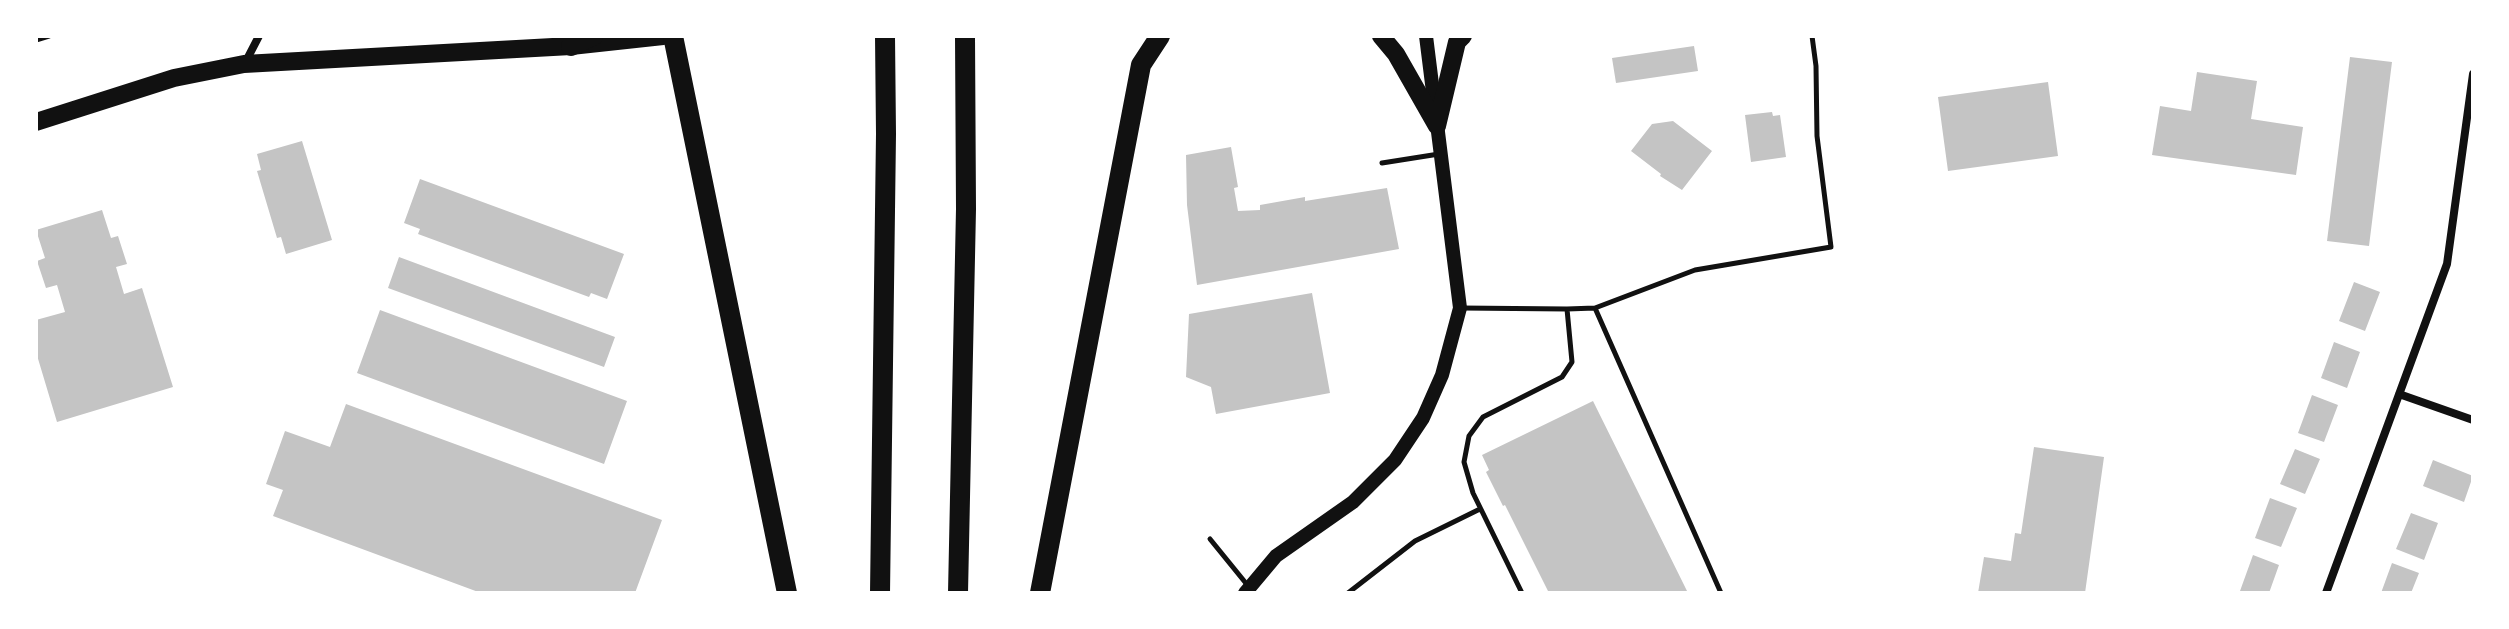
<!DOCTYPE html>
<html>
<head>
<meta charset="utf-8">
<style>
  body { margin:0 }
  #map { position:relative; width:2509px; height:629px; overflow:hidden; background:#fff; font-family:"Sofia Sans Condensed",sans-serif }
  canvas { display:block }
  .frame { position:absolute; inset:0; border:38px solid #fff; pointer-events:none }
</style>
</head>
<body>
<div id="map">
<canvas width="2509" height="629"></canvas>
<div class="frame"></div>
</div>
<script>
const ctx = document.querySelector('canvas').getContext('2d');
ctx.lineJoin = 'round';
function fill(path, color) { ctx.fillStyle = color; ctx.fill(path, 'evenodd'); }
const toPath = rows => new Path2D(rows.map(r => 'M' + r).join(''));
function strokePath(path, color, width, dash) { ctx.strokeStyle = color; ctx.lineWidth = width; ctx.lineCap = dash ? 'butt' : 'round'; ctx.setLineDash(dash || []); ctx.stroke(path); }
const building = toPath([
  [1694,46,1698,71,1616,83,1612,58],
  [2350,57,2392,62,2369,246,2327,241],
  [2197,72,2257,81,2251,119,2303,127,2296,175,2152,155,2160,106,2191,111],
  [2048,82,2058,156,1948,171,1938,97],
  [1772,112,1773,116,1780,115,1786,157,1751,162,1745,115],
  [1673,121,1712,151,1682,190,1660,176,1661,174,1631,151,1652,124],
  [302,141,332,240,286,254,281,237,277,238,257,171,261,170,257,154],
  [1231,147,1238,187,1234,188,1238,211,1260,210,1260,205,1305,197,1305,201,1387,188,1399,249,1197,285,1187,205,1186,155],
  [420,179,624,254,607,299,591,293,589,297,418,234,420,229,404,223],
  [102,210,111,238,118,236,127,264,116,267,124,294,142,288,173,387,57,422,36,352,36,320,65,312,57,285,46,288,37,261,45,258,36,230],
  [399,257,615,337,604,367,388,288],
  [2354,282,2380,292,2365,331,2339,321],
  [1312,293,1330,393,1216,414,1211,387,1186,377,1189,314],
  [380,310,627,401,604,464,357,373],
  [2334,342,2360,352,2347,388,2321,378],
  [2312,395,2338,405,2324,442,2298,433],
  [1593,401,1688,593,1549,593,1505,505,1503,506,1486,472,1489,470,1482,455],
  [346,404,662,520,635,593,481,593,273,516,283,490,266,484,285,431,330,447],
  [2034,447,2104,457,2085,593,1978,593,1984,557,2011,561,2015,533,2021,534],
  [2295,449,2320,459,2305,494,2280,484],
  [2433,460,2473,476,2464,502,2423,486],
  [2270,498,2297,508,2281,547,2255,538],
  [2411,513,2438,523,2424,560,2396,549],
  [2253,555,2279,565,2269,593,2240,591],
  [2392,563,2419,573,2411,593,2381,593]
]);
const service = toPath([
  [36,40,49,36],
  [1382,163,1439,154],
  [1461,308,1567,309,1572,362,1562,377,1483,417,1469,436,1464,462,1473,493,1522,593],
  [1567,309,1595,308],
  [1210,539,1249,587],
  [1348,593,1415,541,1480,509],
  [1721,593,1595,308,1695,270,1831,247,1817,136,1816,66,1812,36]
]);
const minor = toPath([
  [245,63,259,36],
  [2399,394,2473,420],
  [2326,593,2447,264,2473,74]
]);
const tertiary = toPath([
  [1245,593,1276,556,1353,502,1395,460,1423,418,1442,375,1460,308,1426,36]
]);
const primary = toPath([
  [1381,36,1396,54,1437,126],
  [36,122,174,78,244,64,571,46,663,36],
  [1437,126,1457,42,1463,36]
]);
const motorway = toPath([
  [673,36,787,593],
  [571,46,593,36],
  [880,593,886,134,885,36],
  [958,593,966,209,965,36],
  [1040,593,1141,65,1160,36]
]);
fill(building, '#c4c4c4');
strokePath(service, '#111', 5);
strokePath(minor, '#111', 8);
strokePath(tertiary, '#111', 14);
strokePath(primary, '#111', 18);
strokePath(motorway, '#111', 20);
</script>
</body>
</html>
